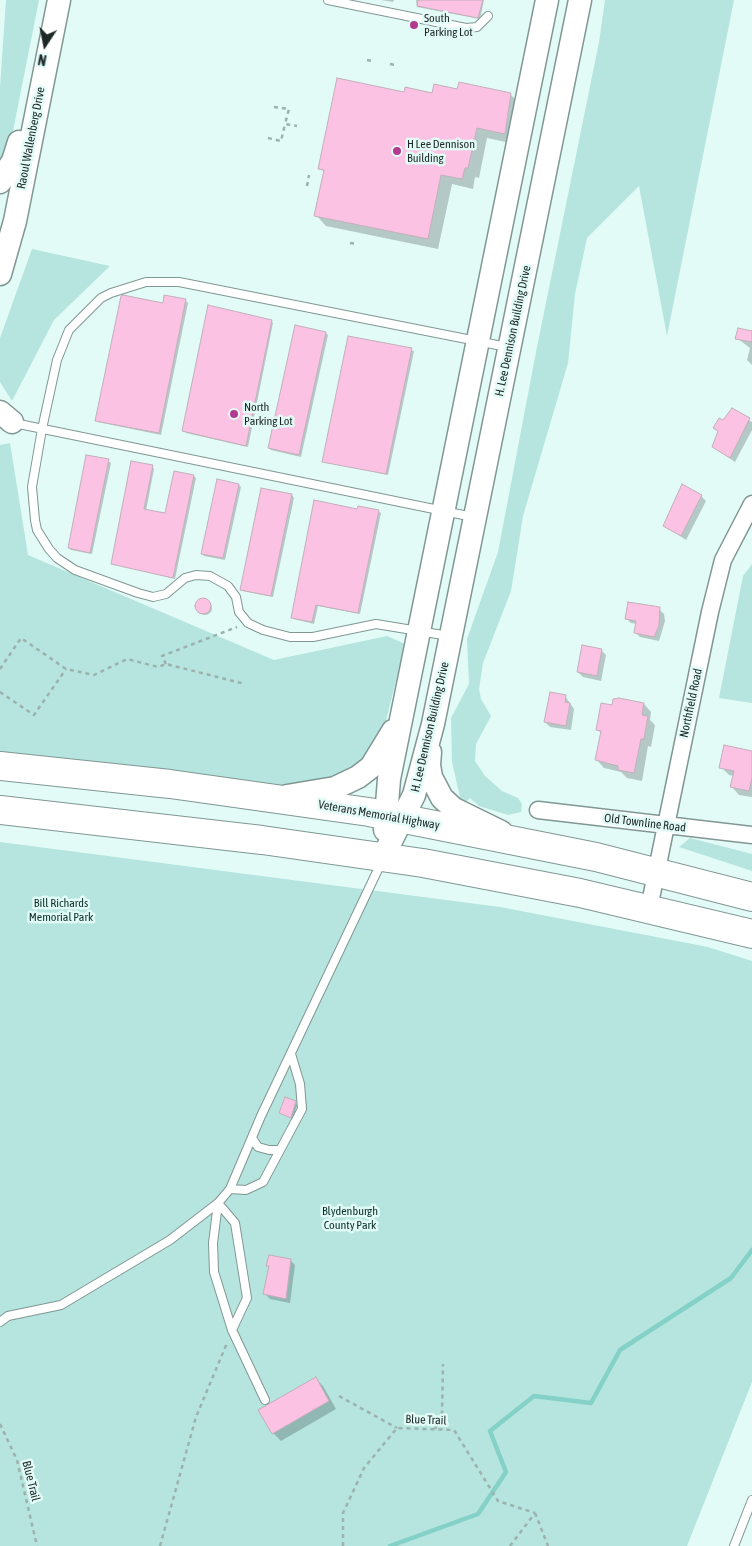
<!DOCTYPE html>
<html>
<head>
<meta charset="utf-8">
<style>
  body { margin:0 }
  #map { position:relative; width:752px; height:1546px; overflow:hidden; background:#e2fbf7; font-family:"Asap Condensed",sans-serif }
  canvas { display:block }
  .north { position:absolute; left:20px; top:20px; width:50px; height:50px; -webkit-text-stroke:4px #e2fbf7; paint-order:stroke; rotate:191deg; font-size:14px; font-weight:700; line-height:20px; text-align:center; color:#1e2826 }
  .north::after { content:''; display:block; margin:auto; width:18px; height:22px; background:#1e2826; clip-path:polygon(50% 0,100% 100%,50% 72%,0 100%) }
</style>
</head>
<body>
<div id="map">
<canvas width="752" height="1546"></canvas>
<div class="north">N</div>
</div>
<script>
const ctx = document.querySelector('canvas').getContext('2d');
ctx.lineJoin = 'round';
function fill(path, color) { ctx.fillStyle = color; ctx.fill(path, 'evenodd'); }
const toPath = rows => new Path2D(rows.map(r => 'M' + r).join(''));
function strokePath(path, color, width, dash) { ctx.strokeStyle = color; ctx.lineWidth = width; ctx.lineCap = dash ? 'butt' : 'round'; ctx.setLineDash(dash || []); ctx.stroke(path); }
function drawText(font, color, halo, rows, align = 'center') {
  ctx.font = font + ' "Asap Condensed",sans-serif'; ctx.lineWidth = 5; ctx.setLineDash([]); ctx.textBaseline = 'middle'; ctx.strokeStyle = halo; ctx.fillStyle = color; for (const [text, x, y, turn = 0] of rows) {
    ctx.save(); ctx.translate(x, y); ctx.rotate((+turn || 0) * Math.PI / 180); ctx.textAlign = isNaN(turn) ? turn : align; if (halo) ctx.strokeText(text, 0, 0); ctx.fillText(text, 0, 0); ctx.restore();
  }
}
const green = toPath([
  [6,0,39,0,8,156,0,165,0,87],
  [605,0,734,0,667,336,639,186,587,238,575,294,568,363,523,516,511,591,483,663,479,689,481,699,491,716,476,744,475,761,485,776,502,791,518,798,522,804,521,812,508,815,479,806,470,798,462,806,452,762,451,718,469,684,467,639,498,552,536,352,599,42],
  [32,249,110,266,54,320,12,401,0,382,0,338],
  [10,443,28,555,274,660,387,636,405,644,384,729,367,765,302,790,0,753,0,445],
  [752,564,752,703,719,698,743,576],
  [690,838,752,854,752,871,679,847],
  [0,842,500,907,708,947,752,961,752,1382,687,1546,0,1546]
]);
const shadow = toPath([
  [381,0,394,0,393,2],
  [416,0,484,0,480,19,417,7],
  [458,91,510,94,521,105,515,144,487,138,479,178,475,177,473,189,452,184,438,249,326,226,316,215,325,173,320,168,405,94,433,94],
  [186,301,188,303,161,435,98,422,96,420,164,305],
  [271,321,273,323,248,447,186,433,184,430],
  [752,330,752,365,747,360,750,348,737,338],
  [326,333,328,335,301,457,271,450,269,448],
  [349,337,414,351,388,475,324,461],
  [732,409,752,422,752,430,735,462,713,447,719,432,715,428,724,422],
  [108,461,111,463,92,554,71,550,69,548],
  [152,466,154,469,146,511,166,515,194,476,196,478,175,579,112,563],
  [239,485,241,487,225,560,204,556,202,553],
  [292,495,294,498,273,597,243,591,241,589],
  [701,496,706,501,686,540,665,526],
  [358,510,378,511,381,513,360,614,318,606,314,624,294,619,292,617],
  '198 608a7 7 0 1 1 14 0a7 7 0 1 1-14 0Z',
  [659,609,664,614,665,621,659,641,640,637,635,632,637,624,631,623,626,618],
  [601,650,606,655,601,681,583,677,578,672],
  [565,696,574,709,571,730,550,727,545,722],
  [644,704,651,712,650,720,655,725,651,747,648,746,642,781,627,778,621,772,604,768,597,760,601,733,598,730,613,706],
  [752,752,752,797,739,795,732,787,734,776,729,775,721,767],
  [295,1103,297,1105,293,1119,280,1113],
  [290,1260,295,1265,290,1303,270,1299,265,1294,270,1268,267,1265],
  [315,1378,323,1386,336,1409,281,1441,273,1433,260,1411]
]);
const stream = toPath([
  [390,1546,478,1514,506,1472,490,1431,534,1396,591,1403,620,1350,731,1278,752,1250]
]);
const building = toPath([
  [418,0,483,0,478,18,417,6,418,0],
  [337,78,404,92,405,87,432,93,434,84,457,89,459,82,511,93,505,134,477,128,468,168,465,168,462,179,441,175,428,239,314,216,324,170,318,169,337,78],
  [123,295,163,303,164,295,186,299,159,433,95,421,121,296,123,295],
  [208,305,272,320,246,446,182,431,208,305],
  [295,325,326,332,299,455,268,448,295,325],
  [738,328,752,331,752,342,735,339,738,328],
  [348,336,412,348,386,474,322,462,348,336],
  [732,408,750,418,730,458,712,447,718,431,713,428,719,418,723,420,732,408],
  [86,455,109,459,90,553,68,548,86,455],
  [131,461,153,465,144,509,165,513,174,471,194,475,173,578,111,564,131,461],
  [217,479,239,484,223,558,201,554,217,479],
  [682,484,702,495,681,536,663,526,682,484],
  [261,488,292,494,271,596,240,590,261,488],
  [314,500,357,509,358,506,379,510,358,613,316,605,312,622,291,618,314,500],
  '195 606a8 8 0 1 1 16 0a8 8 0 1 1-16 0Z',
  [628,602,660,607,659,626,654,637,634,633,636,621,625,619,628,602],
  [582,645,602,649,597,676,577,672,582,645],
  [550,692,566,695,565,702,570,703,566,726,544,722,550,692],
  [619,698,644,703,642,715,648,716,644,739,641,739,634,773,618,770,618,766,595,760,601,731,596,730,601,703,612,705,613,699,619,698],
  [724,745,752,751,752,778,749,791,730,787,734,771,719,768,724,745],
  [285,1097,296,1101,291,1118,279,1113,285,1097],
  [269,1255,291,1259,286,1299,263,1294,269,1266,266,1266,269,1255],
  [316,1377,329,1401,272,1434,258,1410,316,1377]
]);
const path = toPath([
  [367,60,372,61],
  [390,64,396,65],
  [274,107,289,109,285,124,297,126],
  [268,138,281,141,285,124],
  [307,186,309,175],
  [350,243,357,244],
  [166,664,162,656,237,627],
  [0,669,21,638,66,669,94,675,127,659,158,667,166,664,245,684],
  [0,692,34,715,66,669],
  [339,1396,397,1428],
  [0,1424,17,1460,37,1546],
  [435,1429,442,1414,443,1364],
  [535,1513,548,1546],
  [160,1546,196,1417,227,1343],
  [343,1546,343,1513,364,1468,397,1428,454,1430,498,1501,535,1513],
  [510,1546,535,1513]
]);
const lane = toPath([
  [328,0,466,28,477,27,488,16],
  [14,423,473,517],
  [449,636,376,624,313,637,290,637,263,630,248,623,239,612,236,597,228,586,210,576,196,575,185,578,166,594,153,597,138,593,75,570,57,558,49,549,37,530,35,520,32,487,42,429,57,360,69,330,101,298,111,293,146,282,179,282,507,347],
  [252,1138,258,1147,269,1150,280,1150],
  [230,1189,246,1190,263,1182,302,1109,300,1084,291,1054],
  [218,1203,213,1243,214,1272,232,1330,265,1400],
  [218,1203,235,1223,247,1298,232,1330],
  [0,1322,8,1316,61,1305,170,1240,218,1203,230,1189,261,1116,382,861],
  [734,1546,752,1500]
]);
const street = toPath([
  [538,810,752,835],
  [649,908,710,612,723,560,752,504]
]);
const secondary = toPath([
  [0,182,13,161,19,142],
  [0,274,15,221,59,0],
  [0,412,12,422],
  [430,752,429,765,431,777,442,798,454,809,501,832],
  [287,796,335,788,358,777,371,767,393,731],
  [385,830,389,779,547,0],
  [383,857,414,795,433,724,580,0]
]);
const highway = toPath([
  [0,766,170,784,369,812,596,857,752,897],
  [0,810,262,840,423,863,580,893,752,934]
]);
const markers = [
  [414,25,5,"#b33a8f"],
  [397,151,5,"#b33a8f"],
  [234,414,5,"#b33a8f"]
];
const poiNames = [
  ["South",424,18],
  ["Parking Lot",424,32],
  ["H Lee Dennison",407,144],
  ["Building",407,158],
  ["North",244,407],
  ["Parking Lot",244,421]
];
const streetNames = [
  ["Raoul Wallenberg Drive",31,138,-79],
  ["H. Lee Dennison Building Drive",513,331,-78],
  ["Northfield Road",691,703,-78],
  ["H. Lee Dennison Building Drive",430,727,-77],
  ["Veterans Memorial Highway",379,815,10],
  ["Old Townline Road",645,823,7],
  ["Blue Trail",426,1420,2],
  ["Blue Trail",31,1481,76]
];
const parkNames = [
  ["Bill Richards",61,903],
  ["Memorial Park",61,917],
  ["Blydenburgh",350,1211],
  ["County Park",350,1225]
];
fill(green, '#b5e5de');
fill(shadow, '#0003');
strokePath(stream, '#84d1c7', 4.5);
fill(building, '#fbc2e4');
strokePath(building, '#c2afba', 1);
strokePath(lane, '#809793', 10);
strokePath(street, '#809793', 19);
strokePath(secondary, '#809793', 25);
strokePath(highway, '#809793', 30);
strokePath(path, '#9db1ad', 2.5, [4, 4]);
strokePath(lane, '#fff', 8);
strokePath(street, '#fff', 16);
strokePath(secondary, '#fff', 22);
strokePath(highway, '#fff', 28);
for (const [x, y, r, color] of markers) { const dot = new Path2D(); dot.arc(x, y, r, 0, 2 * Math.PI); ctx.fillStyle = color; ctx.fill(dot); strokePath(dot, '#e2fbf7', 2); }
drawText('12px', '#1e2826', '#e2fbf7', poiNames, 'left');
drawText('12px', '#1e2826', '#e2fbf7', streetNames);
drawText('12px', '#09302c', '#e2fbf7', parkNames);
</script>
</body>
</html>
